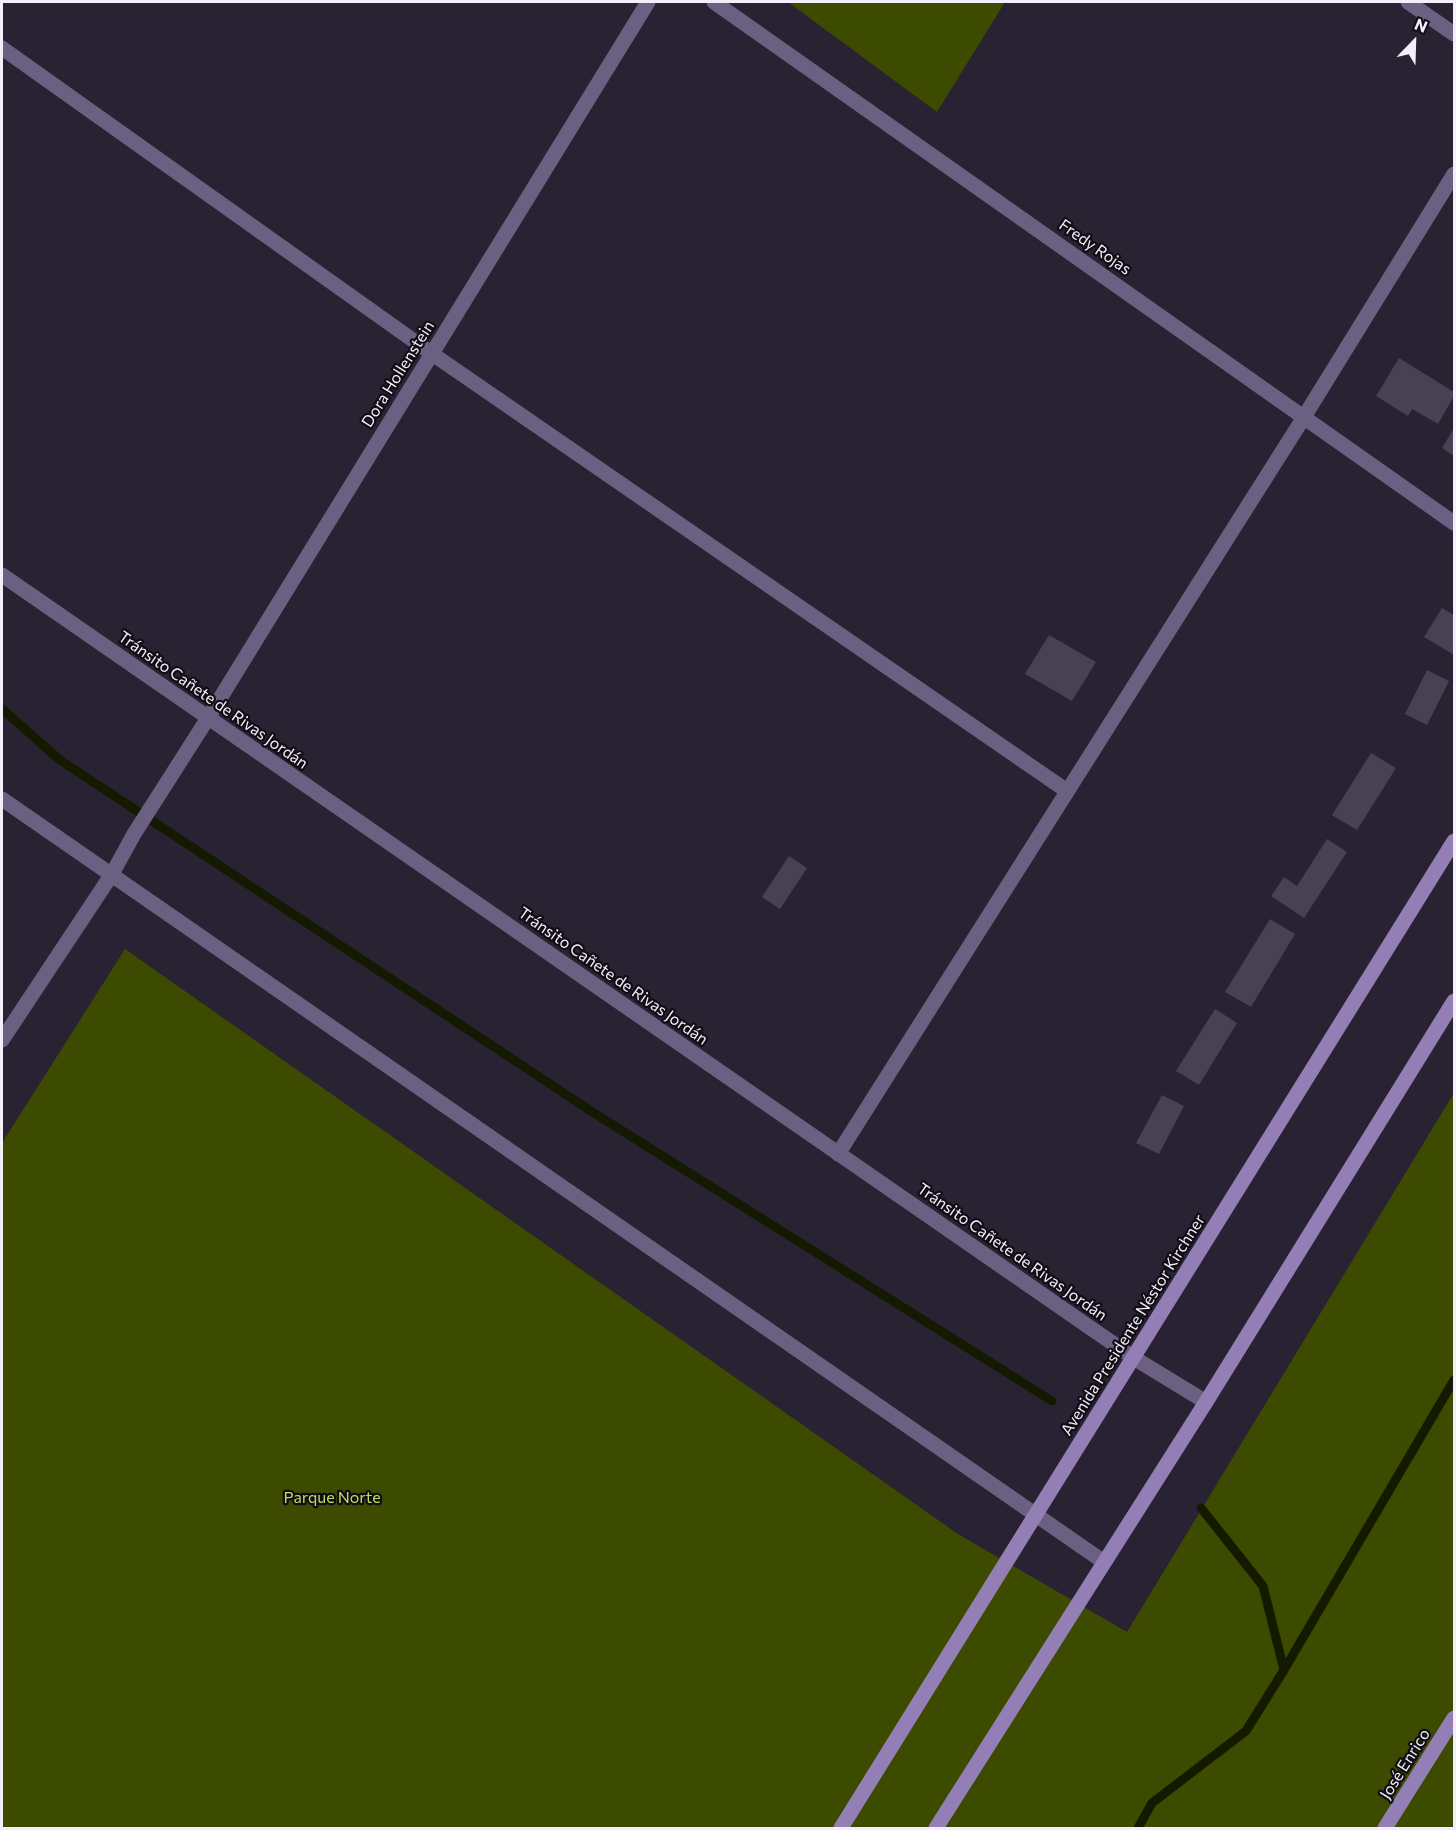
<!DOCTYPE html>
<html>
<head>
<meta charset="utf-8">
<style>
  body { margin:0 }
  #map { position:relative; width:1456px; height:1830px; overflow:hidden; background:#282233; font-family:Commissioner,sans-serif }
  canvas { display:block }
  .frame { position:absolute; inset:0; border:3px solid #f2eefa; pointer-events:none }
  .north { position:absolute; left:1384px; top:12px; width:60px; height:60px; -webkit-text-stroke:4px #100d15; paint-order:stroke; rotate:23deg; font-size:16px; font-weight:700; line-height:24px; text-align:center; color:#f2eefa }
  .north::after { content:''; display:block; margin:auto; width:21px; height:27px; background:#f2eefa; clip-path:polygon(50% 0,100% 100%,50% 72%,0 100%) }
</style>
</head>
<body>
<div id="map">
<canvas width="1456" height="1830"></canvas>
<div class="frame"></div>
<div class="north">N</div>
</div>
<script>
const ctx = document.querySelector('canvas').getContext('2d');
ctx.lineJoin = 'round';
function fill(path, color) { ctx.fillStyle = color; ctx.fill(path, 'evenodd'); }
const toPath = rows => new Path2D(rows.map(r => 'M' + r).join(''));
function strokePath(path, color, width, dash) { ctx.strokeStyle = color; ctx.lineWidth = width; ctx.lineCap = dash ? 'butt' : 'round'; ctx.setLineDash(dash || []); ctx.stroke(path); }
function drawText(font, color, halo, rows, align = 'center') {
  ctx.font = font + ' Commissioner,sans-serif'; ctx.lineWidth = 4.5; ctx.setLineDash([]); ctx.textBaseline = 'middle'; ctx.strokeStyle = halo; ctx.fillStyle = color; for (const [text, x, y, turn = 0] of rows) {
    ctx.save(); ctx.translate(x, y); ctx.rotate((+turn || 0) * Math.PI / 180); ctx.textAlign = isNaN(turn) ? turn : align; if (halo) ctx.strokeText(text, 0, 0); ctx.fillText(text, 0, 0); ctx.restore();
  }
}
const green = toPath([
  [788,2,1005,2,937,112],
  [125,949,958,1534,1127,1632,1454,1093,1454,1828,2,1828,2,1143]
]);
const stream = toPath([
  [2,709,60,760,594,1113,1052,1401],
  [1284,1670,1454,1380],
  [1138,1828,1152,1803,1246,1731,1284,1670,1263,1586,1201,1508]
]);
const building = toPath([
  [1399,358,1454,392,1454,396,1438,424,1412,409,1408,416,1376,396],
  [1454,428,1454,456,1442,448],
  [1442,608,1454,615,1454,655,1424,637],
  [1049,635,1096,662,1072,701,1025,674],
  [1427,670,1449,681,1427,725,1405,714],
  [1371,753,1396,768,1357,830,1332,815],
  [1327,839,1347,852,1304,918,1271,896,1284,877,1297,886],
  [789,856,807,868,780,909,762,897],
  [1270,919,1295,934,1251,1007,1225,992],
  [1215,1009,1237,1023,1199,1085,1176,1071],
  [1162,1095,1184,1106,1159,1154,1136,1143]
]);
const street = toPath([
  [714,2,1454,523],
  [1408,2,1454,34],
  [2,48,431,353,1067,791],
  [2,575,1134,1358,1206,1402],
  [2,799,1104,1562],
  [2,1040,112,874,134,834,208,718,648,2],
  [838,1154,1304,417,1454,174]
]);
const secondary = toPath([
  [841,1828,1454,841],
  [936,1828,1206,1402,1454,1001],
  [1385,1828,1454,1718]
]);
const streetNames = [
  ["Fredy Rojas",1095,247,35],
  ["Dora Hollenstein",398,374,-58],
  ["Tránsito Cañete de Rivas Jordán",213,700,35],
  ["Tránsito Cañete de Rivas Jordán",613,976,35],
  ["Tránsito Cañete de Rivas Jordán",1012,1252,35],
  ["Avenida Presidente Néstor Kirchner",1133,1325,-58],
  ["José Enrico",1405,1764,-58]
];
const parkNames = [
  ["Parque Norte",332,1498]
];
fill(green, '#3d4b00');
strokePath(stream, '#141a00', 9);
fill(building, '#474153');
strokePath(street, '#6b5f82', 15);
strokePath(secondary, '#937fb6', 15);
drawText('16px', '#f2eefa', '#100d15', streetNames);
drawText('16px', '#c0df62', '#100d15', parkNames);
</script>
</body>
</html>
